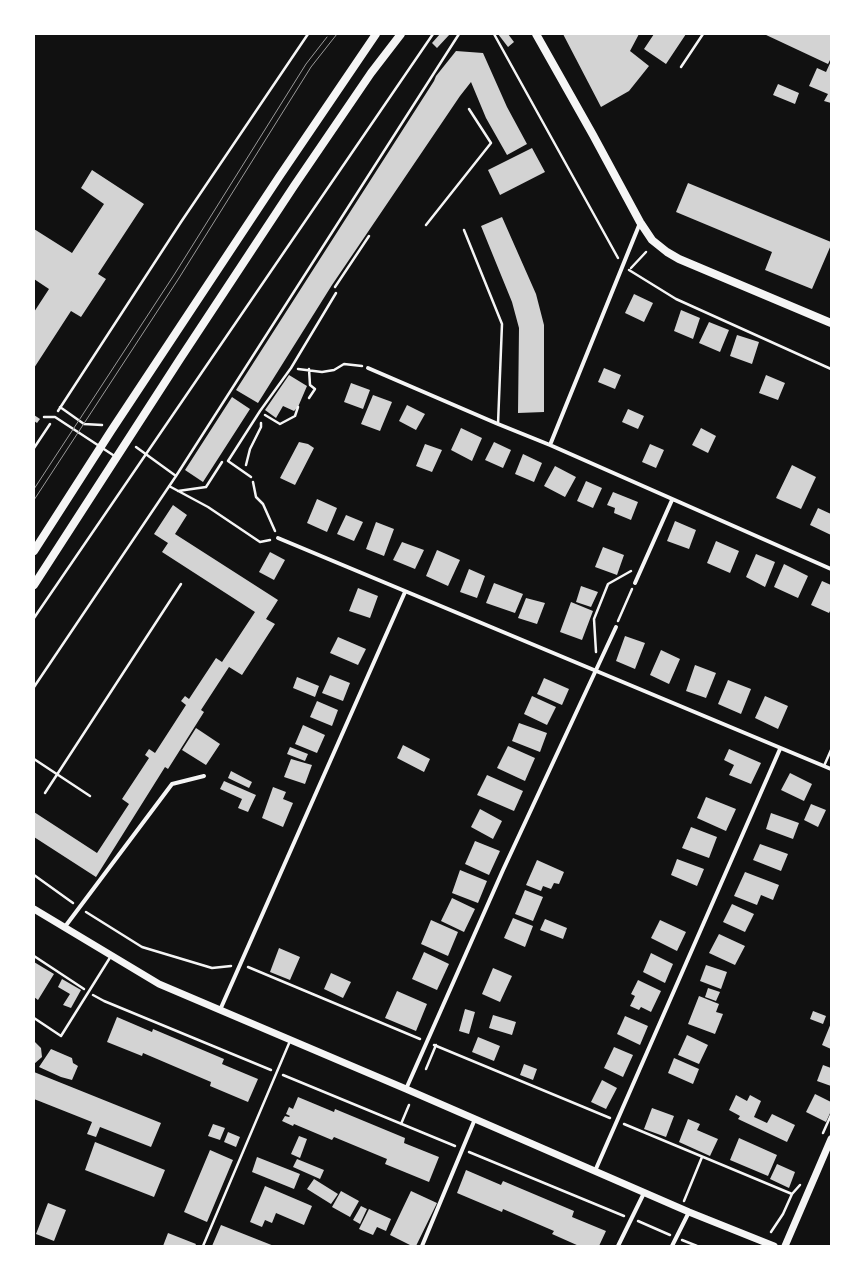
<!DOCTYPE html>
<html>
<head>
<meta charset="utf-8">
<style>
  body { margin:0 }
  #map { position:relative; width:865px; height:1280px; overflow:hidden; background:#111; font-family:"Roboto Condensed",sans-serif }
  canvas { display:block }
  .frame { position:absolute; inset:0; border:35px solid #fff; pointer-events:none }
</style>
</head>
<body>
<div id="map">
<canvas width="865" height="1280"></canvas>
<div class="frame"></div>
</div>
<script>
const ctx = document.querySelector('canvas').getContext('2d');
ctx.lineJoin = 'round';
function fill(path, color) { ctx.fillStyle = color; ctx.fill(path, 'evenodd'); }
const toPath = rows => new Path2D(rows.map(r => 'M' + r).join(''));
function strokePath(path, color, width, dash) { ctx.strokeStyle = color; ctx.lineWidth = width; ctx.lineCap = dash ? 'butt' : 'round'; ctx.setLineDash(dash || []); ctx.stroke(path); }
const building = toPath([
  [440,34,450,34,437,48,432,43],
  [498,34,508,34,514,42,508,47],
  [563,34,639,34,630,51,649,66,629,91,601,107],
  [654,34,686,34,666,64,644,49],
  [764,34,831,34,831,58,828,64],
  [456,51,483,53,507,107,527,144,507,155,486,118,471,82,460,96,332,285,258,403,236,390,434,81,436,76],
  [831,61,831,103,824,101,828,94,809,86,817,68,826,72],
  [778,84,799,93,795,104,773,95],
  [532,148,545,172,500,195,488,170],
  [92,170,144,204,98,274,106,279,81,317,71,311,34,368,34,312,49,289,34,279,34,229,72,253,104,204,81,188],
  [688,183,831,242,831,245,812,289,765,270,772,252,676,212],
  [502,217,536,294,544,325,544,412,518,413,519,328,512,302,481,226],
  [634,294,653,303,644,322,625,313],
  [681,310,700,318,693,339,674,331],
  [709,322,729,330,720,352,699,343],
  [737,335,759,342,752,364,730,356],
  [604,368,621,375,615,389,598,382],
  [289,375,307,386,298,407,294,411,283,406,276,418,265,410],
  [766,375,785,383,778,400,759,393],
  [351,383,370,390,363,409,344,402],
  [373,395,392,402,380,431,361,424],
  [232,397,250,409,203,482,185,470],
  [407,405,425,414,416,430,399,421],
  [628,409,644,416,638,429,622,422],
  [34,415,40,419,37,423,34,421],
  [461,428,482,438,472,461,451,450],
  [701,428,716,436,708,453,692,445],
  [299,442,308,444,314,448,295,485,280,478],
  [494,442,511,450,503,468,485,460],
  [425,444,442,450,432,472,416,466],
  [650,444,664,450,656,468,642,462],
  [523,454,542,463,534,482,515,474],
  [792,465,816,477,801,509,776,498],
  [555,466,576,477,565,497,544,486],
  [586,481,602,488,593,508,577,501],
  [613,492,638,502,631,520,614,513,615,508,607,505],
  [317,499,337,508,327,532,307,523],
  [173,505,187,515,175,534,278,600,266,619,275,624,242,675,229,667,201,710,204,712,168,769,165,767,96,877,34,837,34,812,97,853,129,804,122,799,149,758,145,755,149,749,155,753,186,705,181,701,185,696,189,699,216,658,222,662,255,612,162,552,168,543,154,534],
  [818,508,831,514,831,535,810,525],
  [346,515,363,522,354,541,337,534],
  [675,521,696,530,689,549,667,541],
  [376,522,394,529,384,556,366,549],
  [716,541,739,551,730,573,707,563],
  [402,542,424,550,415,569,393,560],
  [603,547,624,555,617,575,595,567],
  [437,550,460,560,448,586,426,576],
  [270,552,285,560,274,580,259,572],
  [756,554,775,562,765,587,746,577],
  [784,564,808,576,798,598,774,587],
  [469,569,485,576,477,598,460,592],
  [822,581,831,585,831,609,829,613,811,605],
  [494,583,523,594,515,613,486,603],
  [581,586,598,592,591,607,576,602],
  [358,588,378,596,370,618,349,611],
  [526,598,545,603,537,624,518,618],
  [571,602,593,611,582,640,560,632],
  [625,636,645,643,635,669,616,661],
  [338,637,366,649,358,665,330,653],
  [661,650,680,659,669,684,650,675],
  [695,665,716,673,706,698,686,691],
  [330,675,350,683,343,701,322,693],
  [297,677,319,686,315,697,293,688],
  [544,678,569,689,562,705,537,694],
  [728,680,751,689,741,714,718,704],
  [532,696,556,707,547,725,524,714],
  [765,696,788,706,778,729,755,718],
  [317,701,338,710,332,726,310,717],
  [519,723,547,733,540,752,512,741],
  [303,725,325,735,317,753,295,744],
  [196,728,220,744,206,765,182,750],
  [403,745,430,759,424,772,397,758],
  [508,746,535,758,525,781,497,768],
  [290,747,308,754,305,761,287,754],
  [729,749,761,763,751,784,729,775,734,765,724,760],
  [291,759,312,765,305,784,284,777],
  [231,771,252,782,249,788,228,778],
  [790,773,812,784,804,801,781,790],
  [487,775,523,791,514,811,477,795],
  [224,781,256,795,248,812,238,808,242,799,220,789],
  [273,787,286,792,283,799,293,803,283,827,262,818],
  [706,797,736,809,726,831,697,818],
  [811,804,826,810,818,827,804,820],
  [480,809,502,821,493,839,471,827],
  [771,813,799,823,793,839,766,829],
  [691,827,717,837,709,858,682,848],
  [475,841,500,851,489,875,465,864],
  [760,844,788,854,781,871,753,860],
  [677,859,704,869,697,886,671,875],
  [537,860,564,872,559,884,554,883,551,889,543,886,541,891,526,885],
  [460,870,487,881,478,903,452,893],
  [745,872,779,885,773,900,761,895,757,905,734,896],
  [525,890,543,897,533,921,515,914],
  [452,898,475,909,464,932,441,921],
  [732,904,754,914,745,932,723,922],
  [513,918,533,926,525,947,504,938],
  [545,919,567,928,563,939,540,930],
  [431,920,458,932,448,956,421,944],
  [660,920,686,932,677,951,651,938],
  [719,934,745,946,735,965,709,953],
  [279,948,300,957,290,980,270,972],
  [424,952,449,964,437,990,412,979],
  [651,953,673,964,665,983,643,972],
  [34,962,54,974,38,1000,34,997],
  [706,965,727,972,721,989,700,981],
  [493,968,512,976,500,1002,482,994],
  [331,973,351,982,343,998,324,989],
  [62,979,81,990,71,1008,63,1005,70,994,58,987],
  [638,980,661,991,651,1012,641,1007,639,1010,630,1006,635,996,631,994],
  [708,988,720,992,716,1001,705,997],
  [397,991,427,1004,416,1031,385,1018],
  [699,996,719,1004,716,1012,723,1014,715,1034,688,1024],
  [465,1009,475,1012,469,1034,459,1031],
  [813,1011,826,1016,823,1024,810,1019],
  [493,1015,516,1022,512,1035,489,1028],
  [625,1016,648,1026,640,1045,617,1034],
  [117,1017,152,1032,153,1029,224,1059,222,1064,258,1079,248,1102,210,1086,211,1082,143,1053,142,1056,107,1042],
  [831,1023,831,1049,822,1045],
  [687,1035,708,1045,699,1064,678,1055],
  [478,1037,500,1046,494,1061,472,1052],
  [34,1041,41,1048,42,1057,34,1064],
  [614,1047,633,1055,623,1077,604,1068],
  [51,1049,72,1058,73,1063,78,1066,72,1080,61,1077,39,1067],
  [674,1058,699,1069,693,1084,668,1073],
  [524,1064,537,1069,533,1080,520,1075],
  [823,1065,831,1068,831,1086,817,1081],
  [34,1072,161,1123,151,1147,100,1127,96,1137,87,1134,92,1122,34,1099],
  [602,1080,617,1088,606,1109,591,1102],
  [815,1094,831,1102,831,1111,826,1122,806,1112],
  [736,1095,747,1101,750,1095,761,1101,754,1117,767,1123,772,1114,795,1125,787,1142,738,1119,740,1116,729,1110],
  [298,1097,334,1112,335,1109,405,1138,404,1143,439,1157,429,1182,385,1164,387,1159,334,1137,332,1140,294,1124,293,1126,282,1121,285,1116,289,1117,290,1116,286,1114,289,1107,293,1109],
  [652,1108,674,1116,666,1137,644,1129],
  [688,1119,700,1124,697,1130,718,1139,710,1156,679,1142],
  [213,1124,225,1128,220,1140,208,1136],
  [228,1132,240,1137,236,1147,224,1142],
  [299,1136,307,1139,300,1158,291,1154],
  [739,1138,777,1155,768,1176,730,1160],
  [95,1142,165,1170,154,1197,85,1170],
  [210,1150,233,1160,207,1222,184,1212],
  [257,1157,300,1174,294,1189,252,1172],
  [297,1159,324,1170,320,1179,293,1167],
  [777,1164,795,1172,789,1188,770,1179],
  [466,1170,501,1185,503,1181,574,1211,572,1217,606,1231,599,1246,579,1246,552,1234,554,1231,503,1209,502,1212,457,1193],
  [314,1179,338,1194,331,1204,307,1189],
  [265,1186,312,1206,304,1225,276,1213,272,1223,265,1220,262,1227,250,1222],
  [341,1191,359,1201,350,1217,332,1207],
  [411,1191,437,1203,416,1246,412,1246,390,1235],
  [48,1203,66,1210,54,1241,36,1234],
  [361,1206,367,1209,360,1224,353,1220],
  [369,1209,391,1219,386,1231,377,1227,373,1235,359,1229],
  [221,1225,274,1246,212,1246],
  [168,1233,196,1244,195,1246,163,1246]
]);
const path = toPath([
  [494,34,618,258],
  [631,268,646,252],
  [629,270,676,299,831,369],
  [335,287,369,236],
  [298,369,322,372,334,370,344,364,362,366],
  [309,398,315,389,310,385,309,369],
  [60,407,84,424,102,425],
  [58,411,181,222,308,34],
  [265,415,280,424,295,416,298,407],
  [136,447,176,476],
  [34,448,50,424],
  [246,465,250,449,261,427,261,423],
  [253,482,256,497,263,504,275,531],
  [169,486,208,507,260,542,270,540],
  [178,491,206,487,222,462],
  [34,618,433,34],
  [618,621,632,589],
  [596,652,594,619,608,584,631,571],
  [34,687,176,476,459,34],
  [34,759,90,796],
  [45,793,181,584],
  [34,875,73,903],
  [86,912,142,947,212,968,231,966],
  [34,956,84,989],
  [248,967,420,1039],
  [93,995,104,1001,271,1070],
  [434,1045,610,1118],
  [426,1069,436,1045],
  [283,1075,455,1146],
  [401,1124,409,1105],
  [624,1124,792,1194],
  [823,1133,831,1115],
  [469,1152,624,1216],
  [684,1201,702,1157],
  [638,1221,670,1235],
  [771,1232,783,1214,792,1194,800,1185],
  [682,1240,697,1246]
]);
const service = toPath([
  [681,67,703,34],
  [426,225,491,143,469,109],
  [464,230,502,324,498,424],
  [44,417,55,417,116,457],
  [251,477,228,461,260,411,291,368,336,293],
  [824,766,831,750],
  [34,1018,61,1036,111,956],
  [203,1246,290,1041]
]);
const minor = toPath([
  [368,368,498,424,550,445,831,569],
  [550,445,640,223],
  [278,538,831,769],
  [635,583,672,500],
  [64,928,172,784,204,776],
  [220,1010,405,592],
  [406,1089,503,870,616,627],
  [595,1171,780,749],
  [422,1246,475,1119],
  [618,1246,644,1193],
  [672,1246,689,1212]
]);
const tertiary = toPath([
  [34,909,159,984,406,1089,689,1212,774,1246],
  [785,1246,831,1139]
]);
const primary = toPath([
  [536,34,593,135,640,222,652,240,667,252,679,259,831,323],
  [34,551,111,431,279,177,376,34],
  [34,585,180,359,294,186,371,73,401,34]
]);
const tram = toPath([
  [34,489,174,275,306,64,327,37],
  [34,500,179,278,311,67,337,34]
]);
fill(building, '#d3d3d3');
strokePath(path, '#f5f5f5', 2.5);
strokePath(service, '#f5f5f5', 2.5);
strokePath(minor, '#f5f5f5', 4);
strokePath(tertiary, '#f5f5f5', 7);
strokePath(primary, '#f5f5f5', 8);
strokePath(tram, '#9a9a9a', 1);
</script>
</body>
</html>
